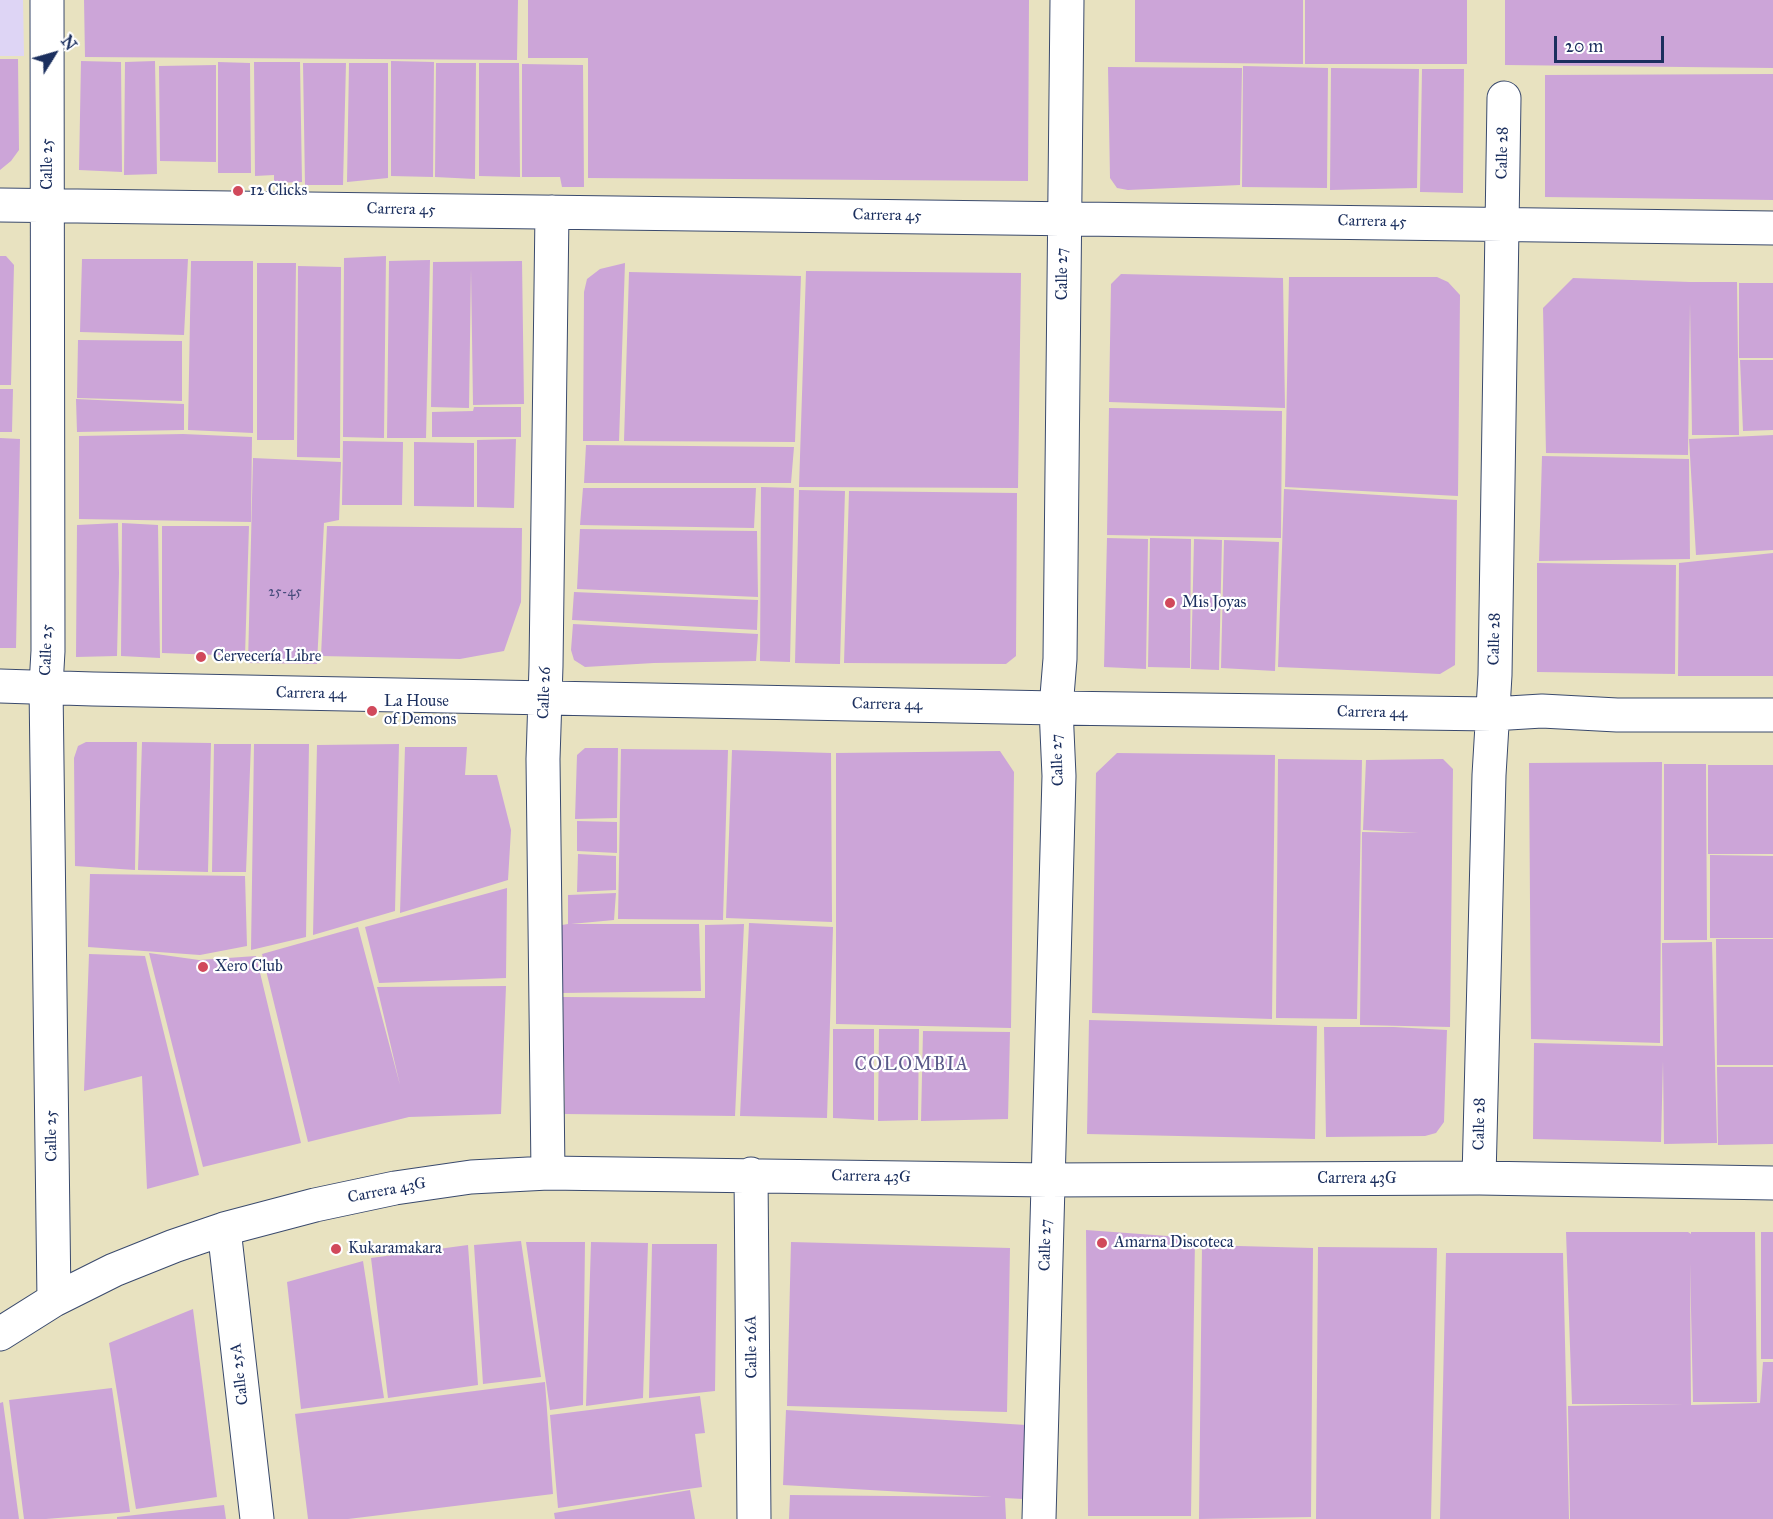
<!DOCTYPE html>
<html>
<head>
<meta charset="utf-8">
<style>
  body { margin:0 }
  #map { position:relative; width:1773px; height:1519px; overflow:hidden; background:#e8e2c0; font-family:"IM FELL Great Primer",serif }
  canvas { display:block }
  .north { position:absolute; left:24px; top:24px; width:60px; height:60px; -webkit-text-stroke:4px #fff; paint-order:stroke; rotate:53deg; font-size:16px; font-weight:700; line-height:24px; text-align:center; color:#1b2f5e }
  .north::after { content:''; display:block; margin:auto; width:21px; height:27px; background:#1b2f5e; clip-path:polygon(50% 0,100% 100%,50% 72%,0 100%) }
  .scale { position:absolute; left:1554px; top:36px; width:110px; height:27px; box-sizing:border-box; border:3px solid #1b2f5e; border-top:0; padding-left:8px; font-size:18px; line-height:21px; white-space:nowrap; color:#1b2f5e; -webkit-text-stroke:4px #fff; paint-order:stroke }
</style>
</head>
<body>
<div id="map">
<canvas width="1773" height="1519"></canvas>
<div class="north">N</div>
<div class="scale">20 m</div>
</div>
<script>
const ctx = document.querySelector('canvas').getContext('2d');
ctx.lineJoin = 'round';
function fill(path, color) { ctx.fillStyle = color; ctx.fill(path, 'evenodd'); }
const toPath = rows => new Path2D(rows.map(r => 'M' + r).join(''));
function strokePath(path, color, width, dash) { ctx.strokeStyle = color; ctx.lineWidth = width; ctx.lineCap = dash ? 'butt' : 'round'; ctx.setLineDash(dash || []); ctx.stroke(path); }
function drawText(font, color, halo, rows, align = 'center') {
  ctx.font = font + ' "IM FELL Great Primer",serif'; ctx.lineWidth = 4.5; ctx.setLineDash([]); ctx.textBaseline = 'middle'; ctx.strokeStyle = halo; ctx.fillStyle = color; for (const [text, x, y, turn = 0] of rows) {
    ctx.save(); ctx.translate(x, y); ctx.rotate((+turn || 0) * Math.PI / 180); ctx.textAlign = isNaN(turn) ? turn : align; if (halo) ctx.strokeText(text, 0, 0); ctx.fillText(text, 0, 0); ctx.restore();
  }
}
const built = toPath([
  [0,0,23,0,24,56,0,56]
]);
const building = toPath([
  [84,0,518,0,517,60,85,57],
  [528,0,1029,0,1028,181,588,178,588,58,528,58],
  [1135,0,1303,0,1303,64,1135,62],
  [1305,0,1467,0,1467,64,1305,64],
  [1505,0,1773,0,1773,68,1505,65],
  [0,59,18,59,19,150,11,161,0,170],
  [81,61,121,62,122,172,79,170],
  [155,61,157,174,124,175,125,62],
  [391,61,434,62,433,177,391,176],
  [218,62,250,63,251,173,218,173],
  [254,62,300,62,302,182,274,183,274,175,255,176],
  [303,63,346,63,343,185,305,185],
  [349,63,388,63,388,178,347,182],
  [436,63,476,63,475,179,435,177],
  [479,63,519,63,520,177,479,176],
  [522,64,583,65,584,187,562,187,560,177,522,177],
  [216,65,216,162,160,161,159,66],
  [1243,66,1328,68,1327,188,1242,187],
  [1108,67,1242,68,1240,185,1128,190,1117,188,1110,178],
  [1331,68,1419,69,1417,188,1330,190],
  [1422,69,1464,69,1463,193,1420,192],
  [1773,74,1773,200,1545,197,1545,75],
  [0,256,6,256,14,265,11,385,0,385],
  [386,256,384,438,343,437,344,258],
  [82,259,188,259,184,335,80,332],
  [430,260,426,438,387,438,389,261],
  [191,261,253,261,253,433,188,430],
  [522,261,524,404,473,405,471,269,469,408,431,407,433,262],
  [257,263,296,263,294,440,257,440],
  [625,263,619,441,583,441,584,292,587,279,600,269],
  [298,266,341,267,340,458,297,457],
  [806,271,1021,273,1018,488,799,487],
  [629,272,801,276,795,442,624,441],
  [1121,274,1283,278,1285,408,1109,402,1111,284],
  [1289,277,1437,277,1448,282,1460,295,1458,496,1285,487],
  [1573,278,1690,282,1737,282,1739,435,1692,435,1690,303,1688,455,1546,453,1543,308],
  [1739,283,1773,283,1773,358,1739,358],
  [78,340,182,341,182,401,77,398],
  [1740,360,1773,360,1773,430,1743,431],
  [0,389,13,389,12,432,0,432],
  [76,399,184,404,184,430,77,432],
  [474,407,521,407,521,437,432,437,432,412,473,411],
  [1109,408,1282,411,1281,538,1107,535],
  [183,434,252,437,251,522,79,519,79,436],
  [1773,435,1773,550,1696,555,1689,439],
  [0,438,20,439,16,648,0,648],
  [516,439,514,508,477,507,477,440],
  [343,441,403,442,402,505,342,505],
  [414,442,474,443,474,507,414,506],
  [586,445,794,447,791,483,584,483],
  [1542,456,1689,459,1690,559,1539,561],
  [253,458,341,462,339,520,324,523,317,664,248,663],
  [761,487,794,488,790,662,760,661],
  [583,488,756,488,754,528,580,525],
  [1284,489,1457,500,1455,665,1440,674,1278,667],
  [799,490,845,491,840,664,795,663],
  [849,491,1017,493,1016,656,1006,664,844,663],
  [118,523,119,573,117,656,76,657,77,525],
  [122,523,158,525,160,658,121,656],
  [162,526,249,526,245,656,162,653],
  [327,526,522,528,521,602,504,651,460,659,321,656],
  [580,529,757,531,758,597,577,589],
  [1107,538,1148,539,1146,669,1104,667],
  [1150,538,1191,539,1190,668,1148,667],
  [1194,539,1222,540,1219,670,1191,669],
  [1224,540,1279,542,1275,671,1221,668],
  [1773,553,1773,676,1678,676,1679,563],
  [1537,563,1676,565,1675,674,1537,672],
  [574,592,758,600,757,630,572,620],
  [573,624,758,634,756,661,654,663,585,667,574,660,571,650],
  [86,742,137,742,135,870,75,866,74,758,78,746],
  [142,742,211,743,208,872,138,870],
  [214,744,251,744,246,872,212,872],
  [254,744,309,744,306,937,251,950],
  [399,744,395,911,313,935,317,745],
  [405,747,467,747,465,775,497,775,511,830,508,880,400,913],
  [585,748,618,748,617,818,575,819,577,755],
  [621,749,728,750,723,920,618,919],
  [732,750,831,753,832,922,726,918],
  [1000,751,1014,772,1011,1028,836,1024,836,753],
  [1117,753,1275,755,1272,1019,1092,1013,1096,773],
  [1278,759,1362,760,1357,1019,1276,1018],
  [1443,759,1453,769,1450,1027,1360,1025,1362,832,1419,833,1363,830,1366,760],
  [1662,762,1660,1043,1531,1039,1529,763],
  [1664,764,1706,764,1707,940,1664,940],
  [1708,765,1773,765,1773,854,1708,854],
  [577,821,617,822,617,853,577,851],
  [578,854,616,856,616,890,577,892],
  [1710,855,1773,856,1773,938,1710,938],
  [90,874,245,876,247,946,200,955,88,947],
  [507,888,506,978,379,983,365,927],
  [616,893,614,920,571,924,699,924,701,991,562,993,562,925,568,924,568,895],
  [749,923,833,927,827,1118,740,1116],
  [744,924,735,1116,565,1114,563,997,705,998,705,925],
  [358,927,400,1085,377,987,506,986,501,1114,409,1117,308,1142,262,954],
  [1716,939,1773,939,1773,1065,1717,1065],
  [1712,942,1717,1143,1664,1144,1663,1061,1661,1142,1533,1139,1534,1043,1663,1046,1662,943],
  [149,953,199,960,256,956,301,1143,203,1167],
  [89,954,145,956,199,1175,147,1189,142,1076,84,1091],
  [1089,1020,1317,1026,1315,1139,1087,1134],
  [1324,1027,1394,1027,1447,1030,1444,1122,1436,1133,1425,1136,1326,1137],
  [833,1029,874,1029,874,1120,833,1118],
  [879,1029,919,1029,918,1120,878,1121],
  [923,1031,1010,1032,1008,1119,921,1121],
  [1717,1067,1773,1067,1773,1144,1718,1145],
  [1086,1230,1195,1238,1191,1516,1088,1516],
  [1566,1232,1688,1232,1691,1234,1691,1232,1755,1232,1757,1402,1693,1402,1690,1263,1691,1405,1760,1403,1763,1362,1773,1362,1773,1519,1570,1519,1568,1406,1684,1404,1572,1404],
  [1761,1232,1773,1232,1773,1359,1761,1359],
  [521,1241,541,1377,483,1384,474,1245],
  [526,1242,585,1242,583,1405,550,1410],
  [591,1242,648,1243,643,1398,586,1406],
  [791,1242,1010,1248,1007,1412,787,1406],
  [652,1244,717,1244,715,1391,649,1398],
  [468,1245,478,1385,388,1398,371,1258],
  [1202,1245,1313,1248,1311,1517,1199,1519],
  [1318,1247,1437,1248,1431,1519,1316,1519],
  [1446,1253,1563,1253,1569,1519,1440,1519],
  [363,1261,384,1398,301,1409,287,1282],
  [193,1309,217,1497,136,1509,109,1343],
  [545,1382,553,1494,348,1519,308,1519,295,1414],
  [112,1388,130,1512,46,1519,24,1519,9,1400],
  [700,1396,705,1433,695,1434,702,1487,558,1508,550,1415],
  [3,1402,19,1519,0,1519,0,1403],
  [786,1410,1026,1425,1023,1499,1005,1498,1006,1519,789,1519,790,1495,992,1497,783,1485],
  [690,1490,695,1519,555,1519,554,1513],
  [224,1505,226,1519,117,1519,117,1517]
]);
const minor = toPath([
  [47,0,48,651,46,686,54,1300],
  [0,205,1773,228],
  [0,686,93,689,1056,708,1492,714,1542,711,1617,715,1773,715],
  [548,1173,543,759,546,666,552,212],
  [751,1174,754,1519],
  [1479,1178,1489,775,1495,675,1504,98],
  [224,1229,257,1519],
  [0,1334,54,1300,114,1270,174,1246,224,1229,315,1205,395,1188,471,1177,548,1173,1048,1180,1479,1178,1773,1183],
  [1039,1519,1059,776,1056,708,1060,659,1067,0]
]);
const markers = [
  [238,191,6,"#d1495b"],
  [1170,603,6,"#d1495b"],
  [201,657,6,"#d1495b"],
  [372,711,6,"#d1495b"],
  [203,967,6,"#d1495b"],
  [1102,1243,6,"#d1495b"],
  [336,1249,6,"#d1495b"]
];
const numberNames = [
  ["25-45",285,593]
];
const streetNames = [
  ["Calle 28",1503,153,-89],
  ["Calle 25",48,164,-90],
  ["Carrera 45",401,210,1],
  ["Carrera 45",887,216,1],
  ["Carrera 45",1372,222,1],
  ["Calle 27",1063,274,-90],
  ["Calle 28",1495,639,-89],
  ["Calle 25",47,650,-88],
  ["Calle 26",545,693,-88],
  ["Carrera 44",311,694,1],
  ["Carrera 44",887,705,1],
  ["Carrera 44",1372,713,1],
  ["Calle 27",1058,760,-92],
  ["Calle 28",1480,1124,-89],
  ["Calle 25",52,1136,-91],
  ["Carrera 43G",871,1177,1],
  ["Carrera 43G",1357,1179],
  ["Carrera 43G",387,1191,-11],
  ["Calle 27",1046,1245,-89],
  ["Calle 26A",752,1347,-91],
  ["Calle 25A",240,1374,-97]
];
const poiNames = [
  ["12 Clicks",250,191],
  ["Mis Joyas",1182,603],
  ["Cervecería Libre",213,657],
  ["La House",384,702],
  ["of Demons",384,720],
  ["Xero Club",215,967],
  ["Amarna Discoteca",1114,1243],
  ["Kukaramakara",348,1249]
];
const neighbourhoodNames = [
  ["COLOMBIA",912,1066]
];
fill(built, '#ded5f5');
fill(building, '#cca5d8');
strokePath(minor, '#3a4a6d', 35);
strokePath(minor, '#fff', 33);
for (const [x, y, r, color] of markers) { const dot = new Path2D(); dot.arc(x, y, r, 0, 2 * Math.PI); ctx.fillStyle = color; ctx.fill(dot); strokePath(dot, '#fff', 2); }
drawText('14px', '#474c7c', null, numberNames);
drawText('16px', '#1b2f5e', '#fff', streetNames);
drawText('16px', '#1b2f5e', '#fff', poiNames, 'left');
ctx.letterSpacing = '1.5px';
drawText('18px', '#595889', '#fff', neighbourhoodNames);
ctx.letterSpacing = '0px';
</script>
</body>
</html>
